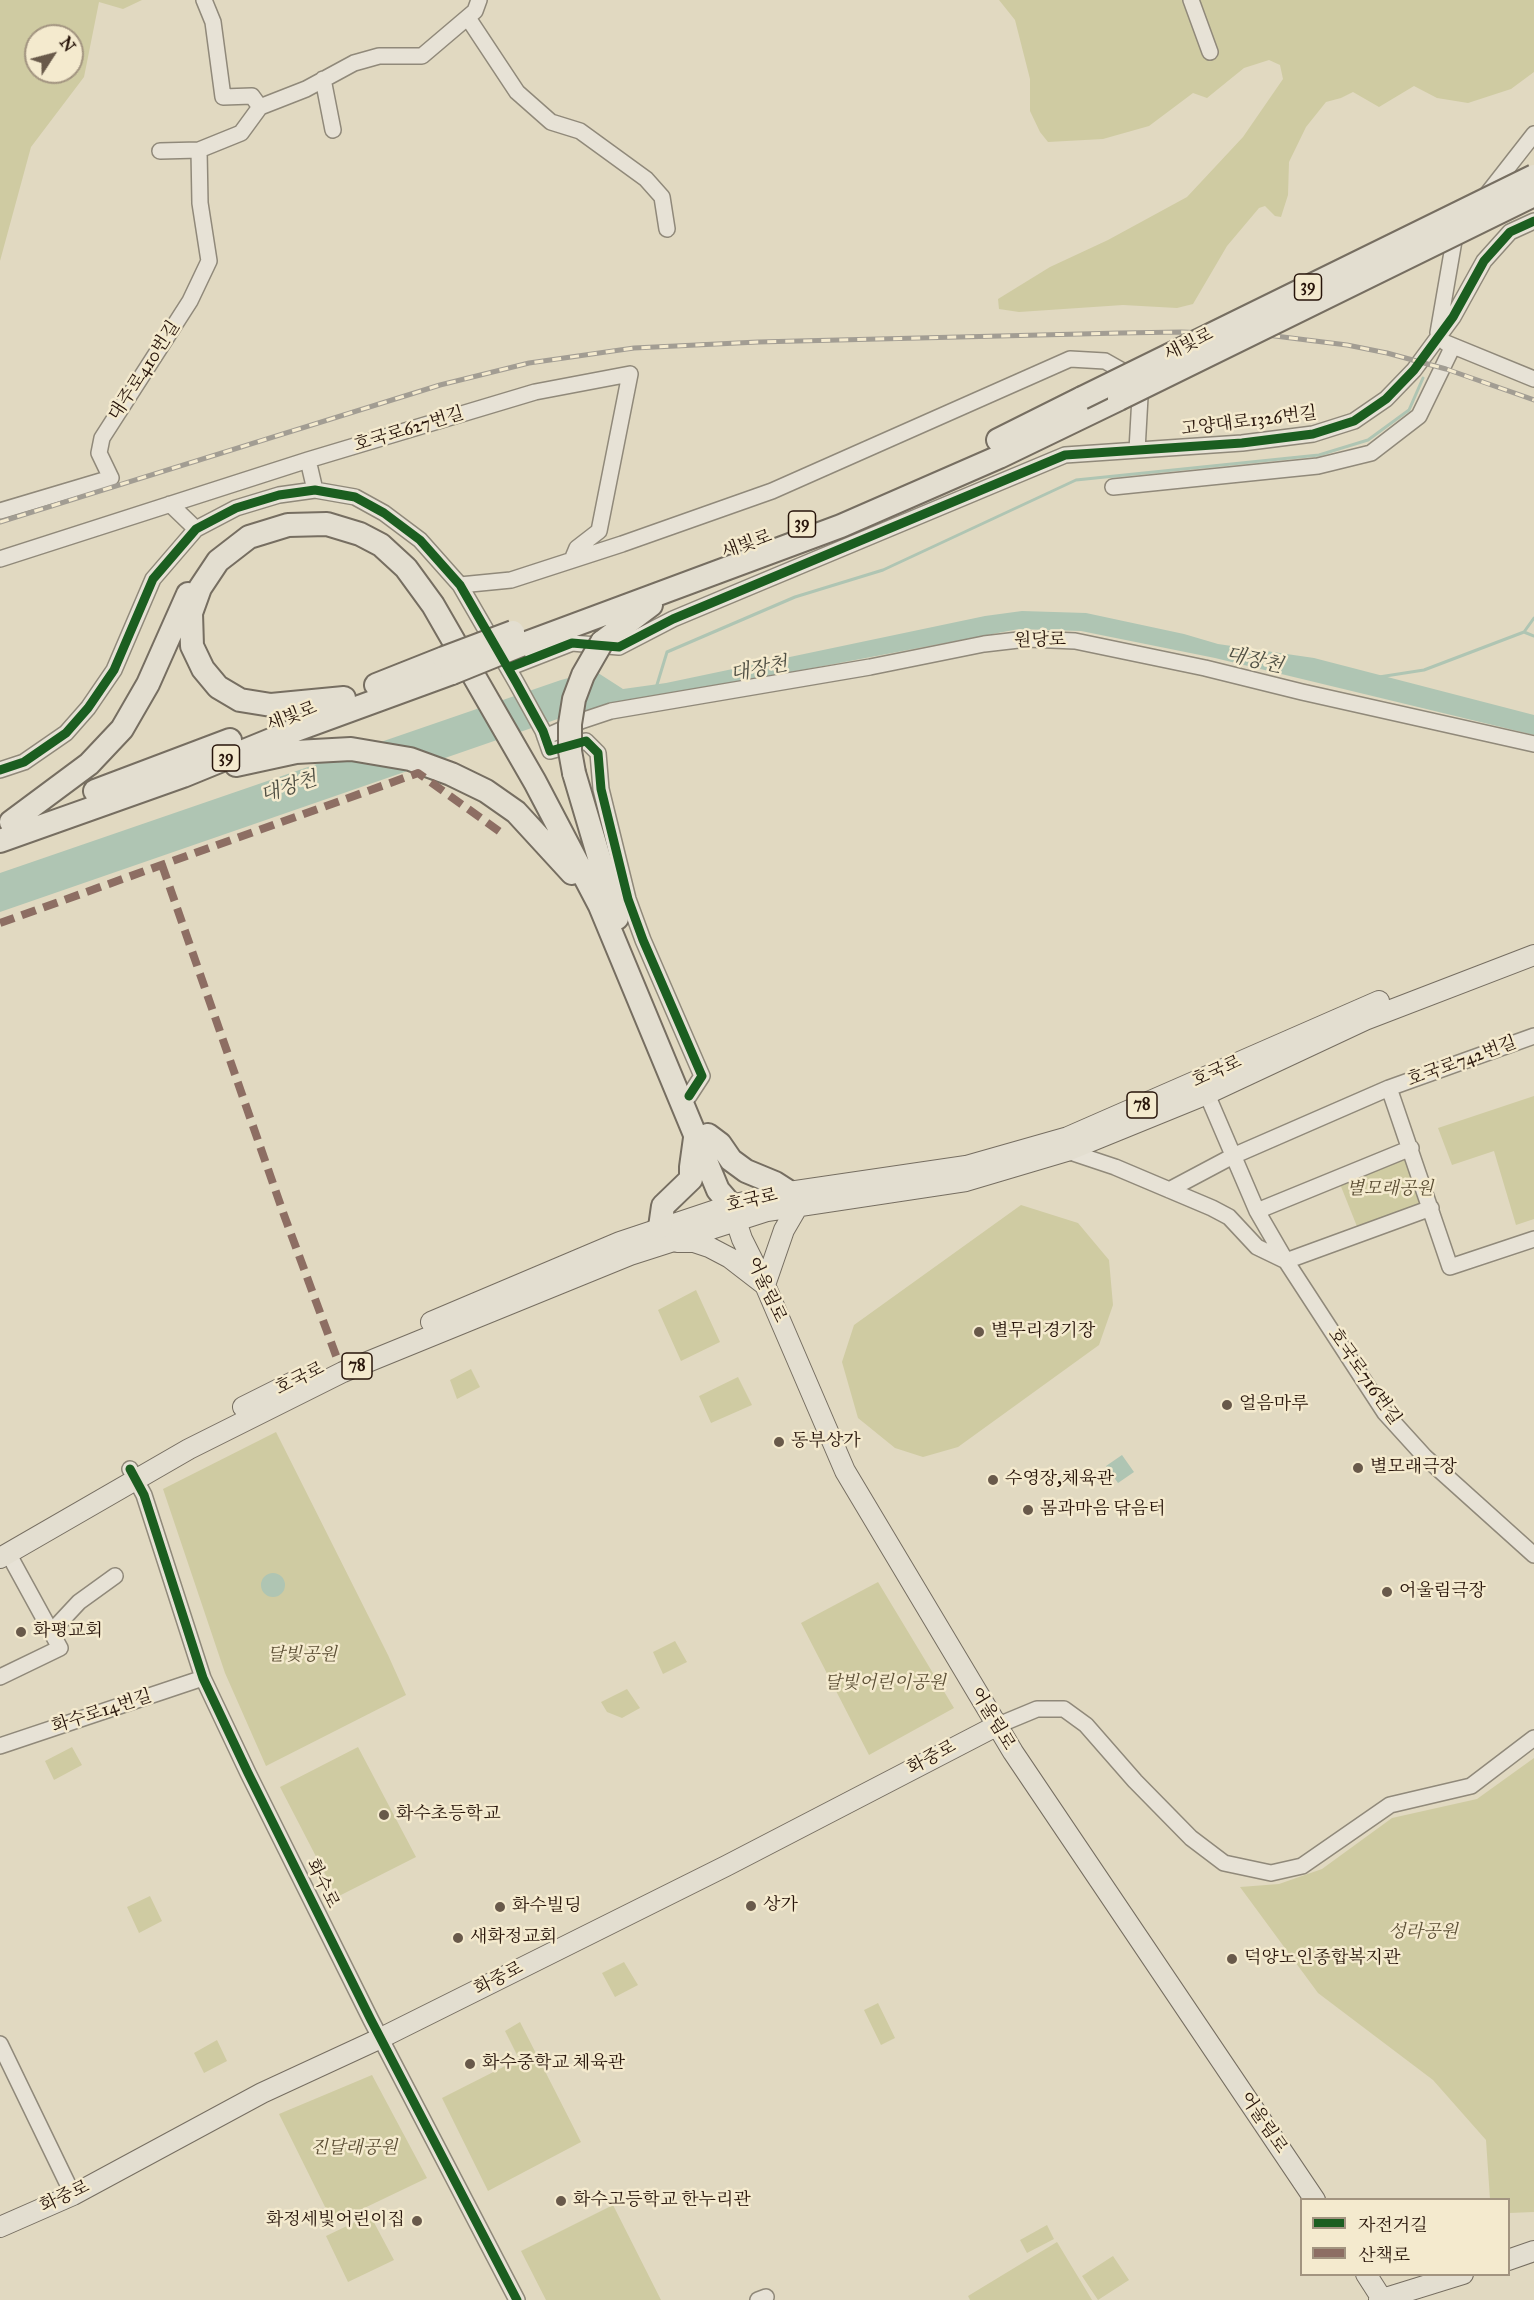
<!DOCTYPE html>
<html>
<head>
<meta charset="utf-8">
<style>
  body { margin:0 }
  #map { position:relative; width:1534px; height:2300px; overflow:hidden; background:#e1d9c1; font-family:"IM FELL Great Primer","Noto Serif KR",serif }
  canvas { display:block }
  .legend { position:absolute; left:1300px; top:2198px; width:210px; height:78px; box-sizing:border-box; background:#f4eace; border:2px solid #a29480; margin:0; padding:8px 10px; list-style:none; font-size:18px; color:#27140a }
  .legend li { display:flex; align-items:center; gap:12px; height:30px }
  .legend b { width:30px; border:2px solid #a29480 }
  .north { position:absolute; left:24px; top:24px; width:60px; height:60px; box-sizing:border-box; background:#f4eace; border:2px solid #a29480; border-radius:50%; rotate:54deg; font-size:16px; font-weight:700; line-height:24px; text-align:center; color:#27140a }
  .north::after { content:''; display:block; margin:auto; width:21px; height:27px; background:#68594a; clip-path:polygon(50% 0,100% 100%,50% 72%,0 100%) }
</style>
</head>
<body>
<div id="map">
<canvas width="1534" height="2300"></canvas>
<ul class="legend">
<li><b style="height:8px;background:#1b5e20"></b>자전거길</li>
<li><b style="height:8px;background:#8d6e63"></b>산책로</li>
</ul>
<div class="north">N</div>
</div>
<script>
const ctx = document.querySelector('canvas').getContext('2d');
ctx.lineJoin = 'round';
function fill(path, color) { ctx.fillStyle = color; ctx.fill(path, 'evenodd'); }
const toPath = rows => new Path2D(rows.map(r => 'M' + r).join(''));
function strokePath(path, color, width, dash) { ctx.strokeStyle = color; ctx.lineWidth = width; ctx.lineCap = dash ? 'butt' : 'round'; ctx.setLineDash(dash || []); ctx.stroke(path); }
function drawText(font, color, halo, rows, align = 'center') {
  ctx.font = font + ' "IM FELL Great Primer","Noto Serif KR",serif'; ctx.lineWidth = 5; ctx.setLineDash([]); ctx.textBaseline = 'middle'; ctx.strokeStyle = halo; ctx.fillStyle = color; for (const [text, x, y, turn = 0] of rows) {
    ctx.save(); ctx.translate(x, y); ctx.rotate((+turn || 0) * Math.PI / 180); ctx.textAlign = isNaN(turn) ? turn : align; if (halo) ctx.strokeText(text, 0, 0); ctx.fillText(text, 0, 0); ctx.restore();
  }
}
const green = toPath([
  [0,0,142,0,123,9,99,2,84,77,31,147,0,261],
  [36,36,72,36,72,72,36,72],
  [999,0,1534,0,1534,72,1511,89,1468,103,1437,98,1414,86,1379,107,1353,92,1341,98,1326,102,1306,127,1289,162,1288,195,1281,217,1275,216,1265,206,1259,208,1227,246,1193,304,1177,308,1123,305,1019,312,999,309,998,299,1050,267,1108,240,1187,197,1243,137,1283,79,1280,65,1269,60,1244,68,1207,98,1193,93,1149,126,1103,139,1048,142,1040,132,1030,111,1030,79,1015,20],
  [1534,1096,1534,1219,1516,1225,1494,1151,1452,1165,1438,1128],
  [1406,1157,1424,1204,1358,1229,1340,1184],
  [1021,1205,1078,1223,1109,1260,1113,1305,1099,1345,958,1447,923,1457,895,1448,858,1418,842,1362,854,1325],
  [696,1290,720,1342,681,1361,658,1310],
  [471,1369,480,1387,457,1399,450,1380],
  [738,1377,752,1405,711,1423,699,1396],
  [276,1432,388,1655,406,1695,266,1766,225,1673,163,1489],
  [878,1582,954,1708,869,1755,801,1623],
  [675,1641,687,1662,663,1674,653,1652],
  [627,1689,640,1708,622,1718,607,1712,601,1702],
  [72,1747,82,1765,54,1780,45,1761],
  [358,1747,416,1857,337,1897,280,1787],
  [1534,1758,1534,2212,1509,2213,1508,2200,1490,2199,1486,2140,1433,2080,1318,1993,1240,1887,1279,1884,1322,1869,1392,1818,1477,1799],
  [150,1896,162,1921,139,1933,127,1907],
  [624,1962,638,1985,615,1997,602,1973],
  [878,2003,895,2038,881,2045,864,2010],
  [520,2022,581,2142,488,2191,442,2098,519,2059,505,2031],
  [217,2040,227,2061,204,2073,194,2053],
  [372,2075,427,2178,333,2223,279,2114],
  [613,2205,661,2300,546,2300,521,2251],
  [370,2215,394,2260,348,2282,326,2236],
  [1047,2225,1054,2239,1027,2253,1020,2240],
  [1057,2242,1092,2300,970,2300,968,2296],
  [1113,2256,1129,2280,1098,2300,1082,2276]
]);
const water = toPath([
  [1022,611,1086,613,1184,634,1218,644,1314,658,1534,715,1534,735,1215,658,1081,631,1019,629,575,713,0,912,0,873,561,680,595,671,623,689,666,683,985,616],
  [1122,1455,1134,1472,1118,1483,1106,1466],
  '261 1585a12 12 0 1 1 24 0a12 12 0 1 1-24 0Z'
]);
const stream = toPath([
  [1524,632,1534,636],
  [1379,677,1424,670,1524,632,1534,618],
  [656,688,667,652,795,597,883,570,1076,480,1319,455,1368,440,1409,410,1423,378]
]);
const minor = toPath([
  [204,0,213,22,223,97,252,96,260,107],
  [1191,0,1210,52],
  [468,18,517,92,551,122,580,131,646,179,662,197,667,229],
  [323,79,333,130],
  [160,151,199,150],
  [1484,198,1534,134],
  [1438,333,1455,235,1460,229],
  [1446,343,1534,379],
  [308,460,315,490],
  [1113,487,1318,466,1371,453,1419,416,1453,346],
  [170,504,196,529],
  [0,511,111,478,99,453,102,438,190,301,209,261,200,203,199,150,241,133,260,107,306,89,354,63,379,56,422,56,475,11,479,0],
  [0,559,308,460,535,392,630,374,599,531,577,548,572,560],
  [460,585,511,580,622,544,772,491,1070,359,1105,361,1128,374,1140,397,1137,450],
  [508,668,572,643,619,647,673,619,1065,455,1242,443,1313,434,1354,421,1386,399,1414,370,1453,317,1484,261,1510,232,1534,221],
  [545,737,581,721,611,711,870,667,984,644,1027,639,1075,641,1205,668,1302,692,1534,744],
  [0,770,24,762,66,733,88,708,114,670,153,579,196,529,236,508,279,495,315,490,355,497,384,513,420,540,460,585,516,682,543,731,550,751,586,741,598,753,601,789,628,899,643,940,702,1076,689,1096],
  [1203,1085,1257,1211,1286,1261,1385,1413,1425,1457,1534,1555],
  [1389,1088,1450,1267,1534,1239],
  [1067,1151,1115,1167,1212,1208,1229,1217,1257,1247,1286,1261],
  [1169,1190,1233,1156,1389,1088,1534,1036],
  [1257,1211,1411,1148],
  [1286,1261,1431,1208],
  [130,1469,144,1495,203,1678,248,1773,371,2020,517,2300],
  [51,1632,79,1602,115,1576],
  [0,1677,60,1648,8,1553],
  [996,1726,1037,1709,1064,1709,1086,1725,1135,1781,1191,1838,1224,1863,1271,1873,1302,1866,1390,1805,1471,1786,1534,1738],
  [0,1746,203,1678],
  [0,2044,73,2195],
  [758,2300,766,2297]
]);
const major = toPath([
  [732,1209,742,1239,765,1285,845,1471,1013,1752,1315,2200],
  [677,1242,694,1242,709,1247,730,1258,765,1285,784,1230,798,1206],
  [431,1322,620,1242,731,1205,789,1192,966,1166,1068,1137,1379,1001],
  [243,1407,297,1380],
  [0,1558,189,1449,343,1372,630,1255,767,1211,966,1181,1067,1151,1207,1094,1365,1020,1534,955],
  [0,2227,73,2195,262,2093,381,2038,726,1866,996,1726],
  [1508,2260,1534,2251],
  [1366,2274,1382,2299],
  [1379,2300,1463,2274]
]);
const highway = toPath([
  [998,440,1082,398],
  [602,642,651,605],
  [521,645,841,526,999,457,1119,399],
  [376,685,444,658],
  [344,698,271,705,240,700,218,687,203,669,192,646,191,613,200,588,218,561,249,537,288,525,327,524,360,534,381,545,406,568,433,605,535,782,600,906,718,1190,731,1205],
  [236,765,296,752,351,749,410,759,451,774,486,791,516,812,572,873],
  [574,773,617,918],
  [95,791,230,740],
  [11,822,89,764,122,729,148,684,188,594],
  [0,841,183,776,288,733,452,673],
  [708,1135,720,1144,731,1160,746,1171,775,1183,789,1192],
  [660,1227,663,1206,691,1179,691,1167,695,1138]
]);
const rail = toPath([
  [0,522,440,385,529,363,634,348,758,342,1120,333,1181,332,1267,335,1347,345,1387,353,1446,369,1534,400]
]);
const highwayBridge = toPath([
  [1082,398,1534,176],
  [1119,399,1534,195],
  [444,658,513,632],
  [452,673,521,645],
  [574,773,570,751,570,724,574,699,583,675,602,642]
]);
const quiet = toPath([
  [162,865,284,1215,338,1361],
  [0,923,418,773,503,834]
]);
const cycleway = toPath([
  [508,668,572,643,619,647,673,619,1065,455,1242,443,1313,434,1354,421,1386,399,1414,370,1453,317,1484,261,1510,232,1534,221],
  [0,770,24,762,66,733,88,708,114,670,153,579,196,529,236,508,279,495,315,490,355,497,384,513,420,540,460,585,516,682,543,731,550,751,586,741,598,753,601,789,628,899,643,940,702,1076,689,1096],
  [130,1469,144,1495,203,1678,248,1773,371,2020,517,2300]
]);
const markers = [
  [979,1332,6,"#68594a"],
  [1227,1405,6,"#68594a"],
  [779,1442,6,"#68594a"],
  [1358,1468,6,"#68594a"],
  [993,1480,6,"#68594a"],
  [1028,1510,6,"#68594a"],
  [1387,1592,6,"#68594a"],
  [21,1632,6,"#68594a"],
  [384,1815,6,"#68594a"],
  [751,1906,6,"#68594a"],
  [500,1907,6,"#68594a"],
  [458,1938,6,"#68594a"],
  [1232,1959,6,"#68594a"],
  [470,2064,6,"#68594a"],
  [561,2201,6,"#68594a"],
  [417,2221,6,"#68594a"]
];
const shields = [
  [1308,287,27],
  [802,524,27],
  [226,758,27],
  [1142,1105,30],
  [357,1366,30]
];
const shieldNames = [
  ["39",1308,287],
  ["39",802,524],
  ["39",226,758],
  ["78",1142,1105],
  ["78",357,1366]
];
const streetNames = [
  ["새빛로",1189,345,-26],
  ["대주로410번길",145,371,-57],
  ["고양대로1326번길",1249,422,-7],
  ["호국로627번길",409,430,-17],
  ["새빛로",747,545,-20],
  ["원당로",1040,641,-1],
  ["새빛로",292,717,-21],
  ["호국로742번길",1462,1062,-20],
  ["호국로",1217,1072,-24],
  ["호국로",752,1201,-13],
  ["어울림로",766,1290,65],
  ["호국로716번길",1364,1377,55],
  ["호국로",300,1379,-26],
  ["화수로14번길",102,1712,-18],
  ["어울림로",992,1719,59],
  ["화중로",932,1758,-28],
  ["화수로",322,1884,64],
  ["화중로",499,1979,-27],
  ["어울림로",1263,2123,56],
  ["화중로",65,2197,-25]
];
const parkNames = [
  ["별모래공원",1390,1190],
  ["달빛공원",302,1656],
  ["달빛어린이공원",885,1684],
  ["성라공원",1423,1933],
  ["진달래공원",354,2149]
];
const poiNames = [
  ["별무리경기장",991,1332],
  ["얼음마루",1239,1405],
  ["동부상가",791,1442],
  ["별모래극장",1370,1468],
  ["수영장,체육관",1005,1480],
  ["몸과마음 닦음터",1040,1510],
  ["어울림극장",1399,1592],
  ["화평교회",33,1632],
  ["화수초등학교",396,1815],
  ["상가",763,1906],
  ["화수빌딩",512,1907],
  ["새화정교회",470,1938],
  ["덕양노인종합복지관",1244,1959],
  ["화수중학교 체육관",482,2064],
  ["화수고등학교 한누리관",573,2201],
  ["화정세빛어린이집",405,2221,"right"]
];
const waterNames = [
  ["대장천",1254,661,13],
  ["대장천",759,670,-11],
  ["대장천",289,788,-18]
];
fill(green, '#cfcba2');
fill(water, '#afc5b3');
strokePath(stream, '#afc5b3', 3);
strokePath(minor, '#90897a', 18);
strokePath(major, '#766e61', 22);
strokePath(highway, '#766e61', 26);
strokePath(minor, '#e7e2d6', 15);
strokePath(major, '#e3ded0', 20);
strokePath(highway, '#e3ded0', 22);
strokePath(rail, '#a29d93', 5);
strokePath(rail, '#f4eace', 3, [9]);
strokePath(highwayBridge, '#766e61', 26, []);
strokePath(highwayBridge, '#e3ded0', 22);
strokePath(quiet, '#8d6e63', 8, [15, 8]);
strokePath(cycleway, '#1b5e20', 9);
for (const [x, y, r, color] of markers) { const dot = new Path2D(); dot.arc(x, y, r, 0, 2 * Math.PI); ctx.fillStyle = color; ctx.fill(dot); strokePath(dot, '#f4eace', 2); }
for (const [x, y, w] of shields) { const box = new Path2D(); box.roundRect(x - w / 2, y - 13, w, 26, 4.5); ctx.fillStyle = '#f4eace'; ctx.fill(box); strokePath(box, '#27140a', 1.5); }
drawText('bold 16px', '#27140a', null, shieldNames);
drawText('18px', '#27140a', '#f4eace', streetNames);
drawText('italic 18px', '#5d5036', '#f4eace', parkNames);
drawText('18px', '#27140a', '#f4eace', poiNames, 'left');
drawText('italic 20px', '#4f4f43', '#f4eace', waterNames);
</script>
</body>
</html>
